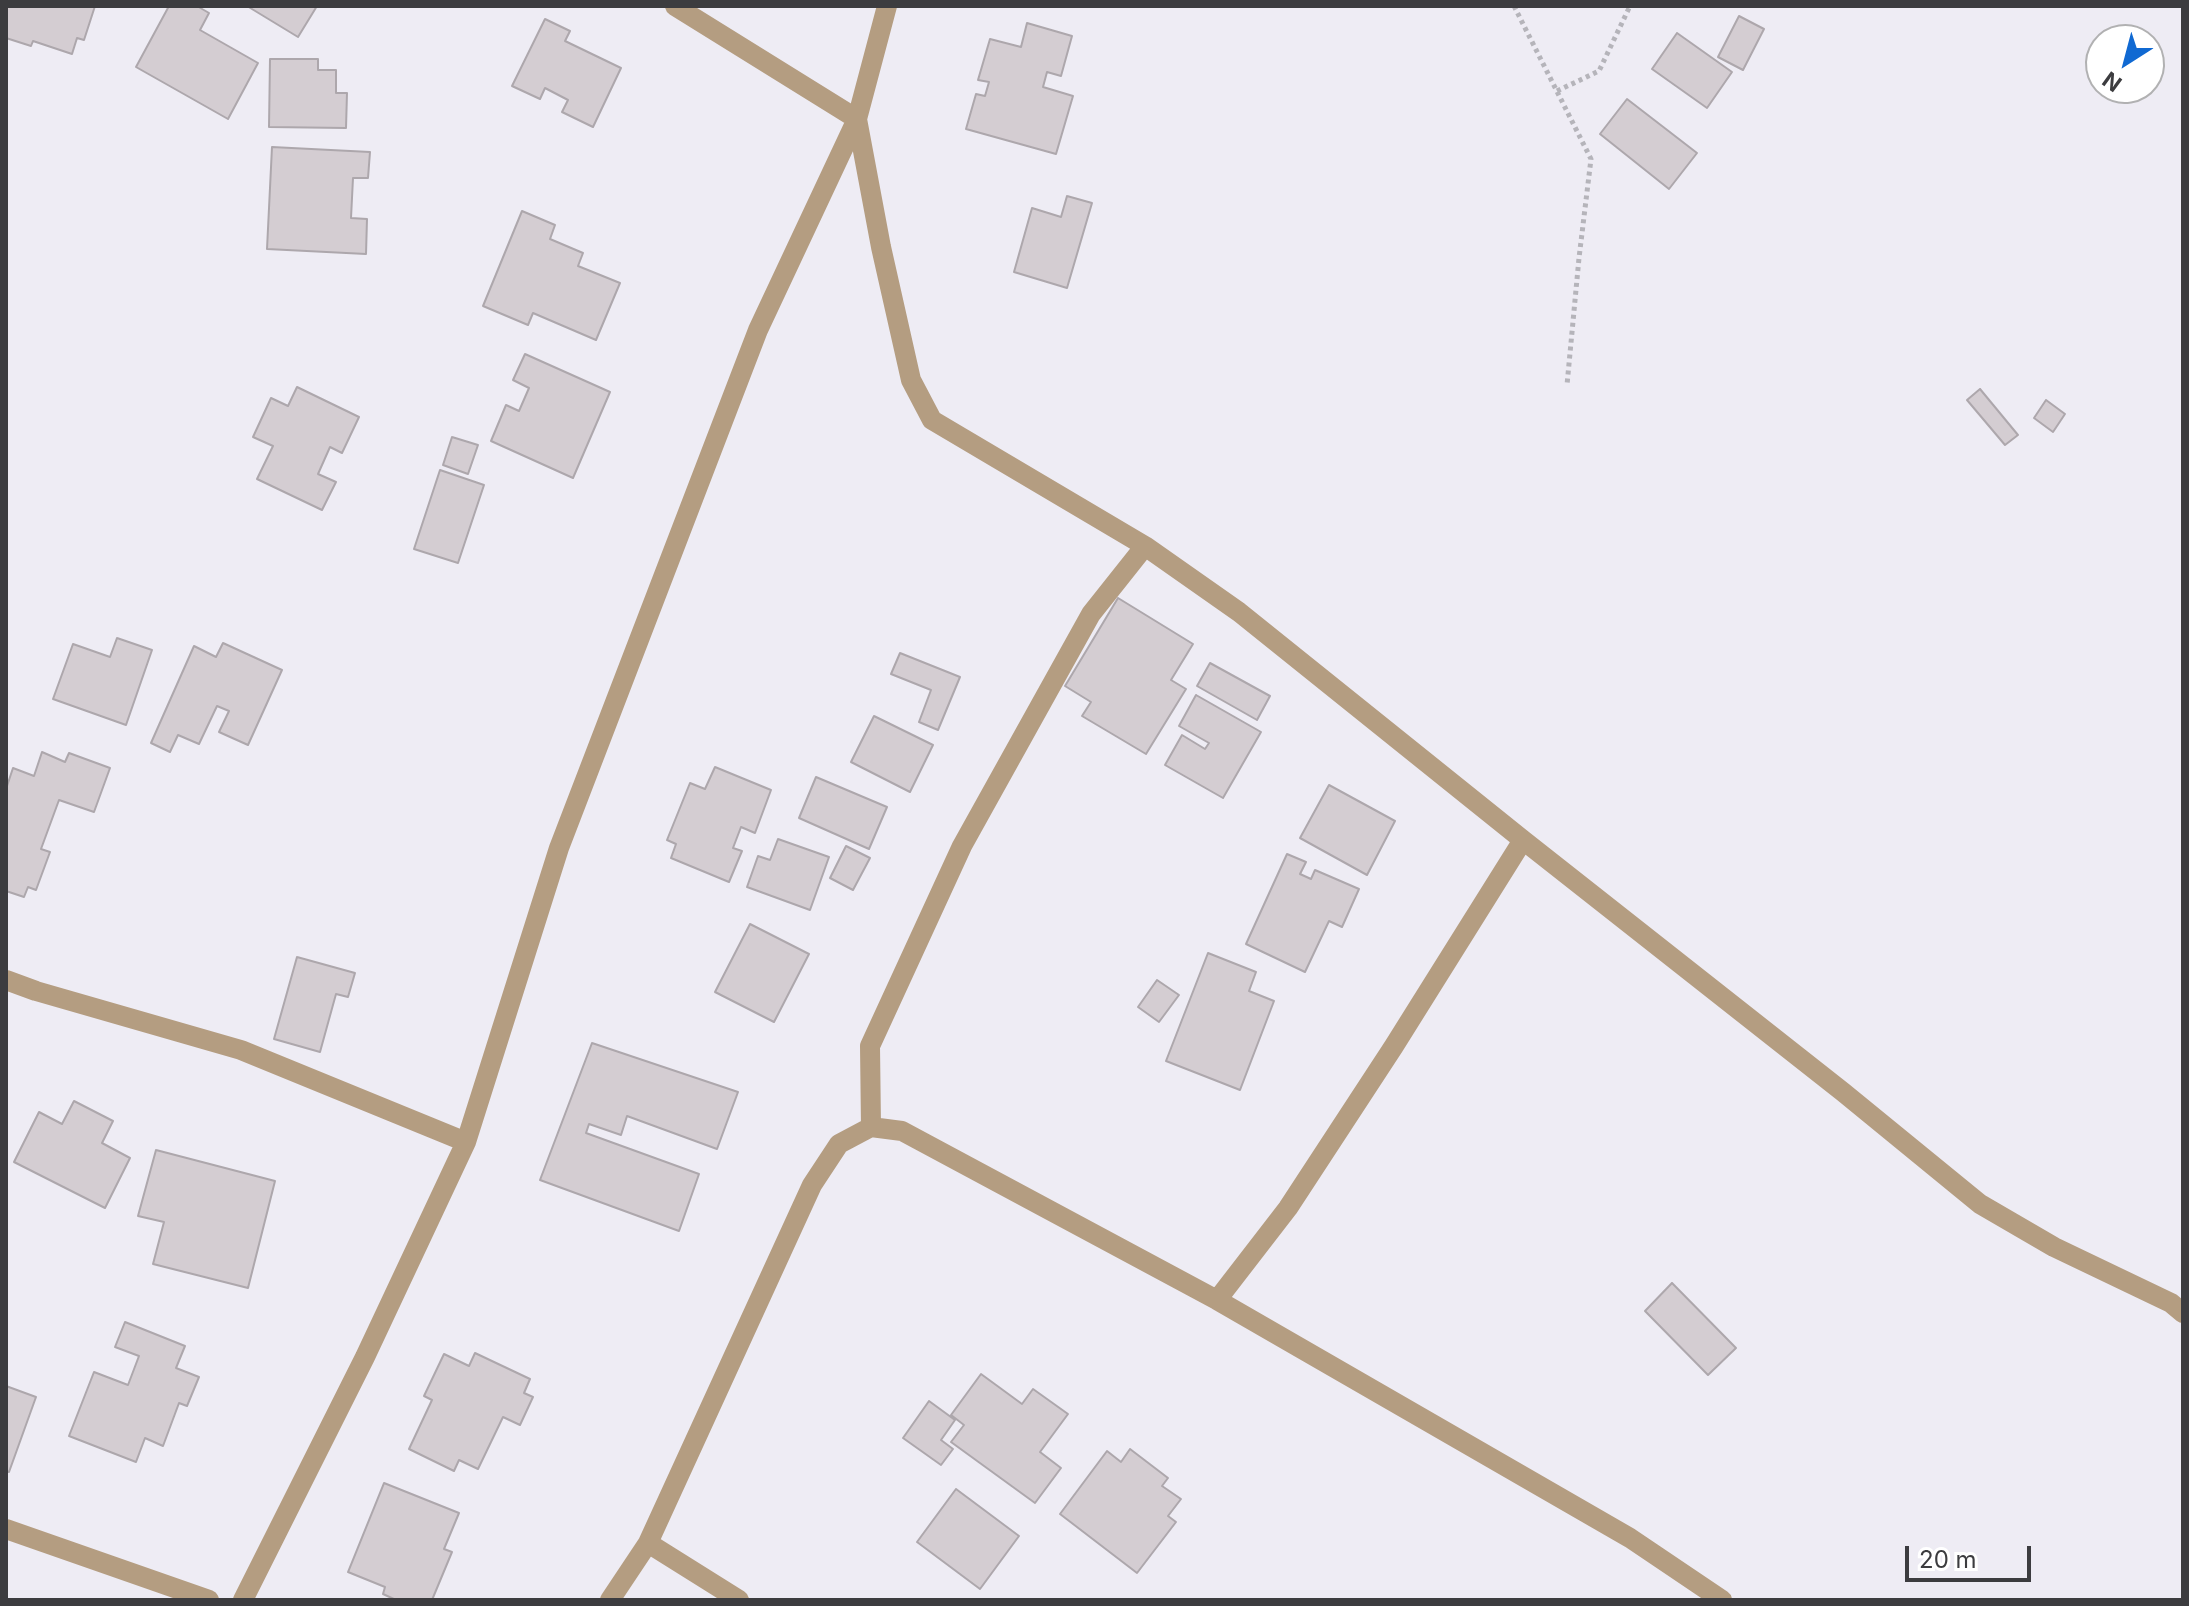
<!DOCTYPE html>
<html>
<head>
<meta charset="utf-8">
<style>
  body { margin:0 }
  #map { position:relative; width:2189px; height:1606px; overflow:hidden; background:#eeecf4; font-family:Inter,sans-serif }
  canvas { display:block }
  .frame { position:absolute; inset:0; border:8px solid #3c3c3f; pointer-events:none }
  .north { position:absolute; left:2085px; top:24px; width:80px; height:80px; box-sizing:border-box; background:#fff; border:2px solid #b1b1b2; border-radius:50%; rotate:216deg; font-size:22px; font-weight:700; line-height:32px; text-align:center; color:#3c3c3f }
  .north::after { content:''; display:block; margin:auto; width:28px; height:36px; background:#1069d2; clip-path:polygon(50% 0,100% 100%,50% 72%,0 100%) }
  .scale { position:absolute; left:1905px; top:1546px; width:126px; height:36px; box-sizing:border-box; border:4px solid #3c3c3f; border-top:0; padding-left:10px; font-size:24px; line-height:28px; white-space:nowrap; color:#3c3c3f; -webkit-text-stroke:6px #fff; paint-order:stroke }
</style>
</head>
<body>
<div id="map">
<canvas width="2189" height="1606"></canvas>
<div class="frame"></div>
<div class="north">N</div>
<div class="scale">20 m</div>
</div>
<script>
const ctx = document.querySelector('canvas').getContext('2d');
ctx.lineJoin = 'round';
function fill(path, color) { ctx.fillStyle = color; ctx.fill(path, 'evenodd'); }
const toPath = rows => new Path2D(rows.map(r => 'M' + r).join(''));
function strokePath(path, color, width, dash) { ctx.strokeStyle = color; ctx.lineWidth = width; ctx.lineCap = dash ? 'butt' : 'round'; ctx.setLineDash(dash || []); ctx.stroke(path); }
const building = toPath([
  [6,6,95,6,84,40,77,38,72,54,33,41,31,46,6,38,6,6],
  [169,6,197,6,209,13,200,30,258,63,228,119,136,67,169,6],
  [247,6,317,6,298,37,247,6],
  [1739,16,1764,29,1743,70,1718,57,1739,16],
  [545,19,570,31,565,41,621,68,593,127,562,112,568,100,545,88,540,99,512,86,545,19],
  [1027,23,1072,36,1061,76,1047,72,1043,87,1073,96,1056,154,966,129,976,94,985,96,989,82,978,80,990,39,1021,47,1027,23],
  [1677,33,1732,72,1707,108,1652,69,1677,33],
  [270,59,318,59,318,70,336,70,336,93,347,93,346,128,269,127,270,59],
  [1627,99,1697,153,1669,189,1600,134,1627,99],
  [272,147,370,152,368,178,353,178,351,218,367,219,366,254,267,249,272,147],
  [1067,196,1092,203,1067,288,1014,272,1032,208,1061,217,1067,196],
  [522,211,555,225,550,239,583,253,578,266,620,283,596,340,533,313,528,325,483,306,522,211],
  [525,354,610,392,573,478,491,441,506,405,519,411,529,388,513,380,525,354],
  [297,387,359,417,342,453,330,447,318,474,336,482,322,510,257,479,273,446,253,437,271,398,288,406,297,387],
  [1980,389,2018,435,2005,445,1967,400,1980,389],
  [2046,400,2065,414,2053,432,2034,418,2046,400],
  [452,437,478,445,468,474,443,465,452,437],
  [440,470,484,485,458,563,414,549,440,470],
  [1118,598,1193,644,1171,680,1186,689,1146,754,1082,716,1091,702,1065,686,1118,598],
  [117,638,152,650,126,725,53,699,73,644,110,657,117,638],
  [223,643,282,670,248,745,219,732,229,711,217,706,199,744,178,735,170,752,151,743,194,646,216,657,223,643],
  [900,653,960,677,938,730,919,722,931,690,891,674,900,653],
  [1210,663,1270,696,1257,720,1197,686,1210,663],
  [1196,695,1261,732,1223,798,1165,765,1182,735,1205,749,1209,743,1179,726,1196,695],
  [874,716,933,745,910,792,851,762,874,716],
  [42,752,65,762,69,753,110,768,94,812,59,800,41,849,50,852,36,890,28,887,24,897,6,891,6,789,13,768,34,776,42,752],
  [715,767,771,790,755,833,741,827,733,848,742,851,729,882,671,858,676,844,667,840,690,783,705,789,715,767],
  [816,777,887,807,869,849,799,818,816,777],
  [1329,785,1395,821,1367,875,1300,838,1329,785],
  [778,839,829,857,810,910,747,887,758,856,770,860,778,839],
  [846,846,870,858,853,890,830,878,846,846],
  [1287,854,1306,862,1300,874,1311,879,1315,870,1359,889,1342,927,1329,921,1305,972,1246,944,1287,854],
  [750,924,809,954,774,1022,715,992,750,924],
  [1208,953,1256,972,1249,991,1274,1001,1240,1090,1166,1061,1208,953],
  [297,957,355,973,348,997,336,994,320,1052,274,1039,297,957],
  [1157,980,1179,995,1159,1022,1138,1007,1157,980],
  [592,1043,738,1092,717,1149,627,1116,621,1135,589,1124,586,1133,699,1174,679,1231,540,1180,592,1043],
  [74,1101,113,1121,102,1143,130,1158,105,1208,14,1162,39,1112,62,1124,74,1101],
  [156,1150,275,1181,248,1288,153,1264,164,1222,138,1216,156,1150],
  [1672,1283,1736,1348,1708,1375,1645,1311,1672,1283],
  [125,1322,185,1346,176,1368,199,1377,187,1406,179,1403,163,1446,145,1438,136,1462,69,1436,94,1372,128,1385,139,1356,115,1347,125,1322],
  [475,1353,530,1379,524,1393,533,1397,520,1425,503,1417,478,1469,459,1460,454,1471,409,1449,432,1400,424,1396,444,1354,469,1366,475,1353],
  [981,1374,1022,1404,1033,1389,1068,1414,1040,1452,1061,1468,1035,1503,951,1442,964,1425,951,1415,981,1374],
  [6,1386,36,1397,9,1472,6,1471,6,1386],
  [929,1401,955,1420,941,1440,953,1449,941,1465,903,1438,929,1401],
  [1130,1449,1168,1478,1162,1486,1181,1499,1168,1516,1176,1522,1137,1573,1060,1514,1107,1451,1121,1462,1130,1449],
  [384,1483,459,1513,444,1549,452,1552,432,1600,396,1600,383,1594,385,1587,348,1572,384,1483],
  [956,1489,1019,1536,980,1589,917,1542,956,1489]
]);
const path = toPath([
  [1514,6,1591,159,1579,258,1567,385],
  [1557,91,1599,71,1630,6]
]);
const street = toPath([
  [675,6,857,119,881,247,911,380,932,420,1145,546,1239,612,1523,840,1843,1092,1980,1204,2054,1247,2171,1303,2183,1313],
  [6,980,36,991,241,1050,466,1142],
  [871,1127,870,1046,962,846,1091,614,1145,546],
  [1217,1300,1288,1208,1394,1046,1523,840],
  [6,1529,209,1600],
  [648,1543,739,1600],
  [243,1600,365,1357,466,1142,559,848,758,330,857,119,887,6],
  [610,1600,648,1543,812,1185,839,1144,871,1127,902,1131,1217,1300,1630,1538,1722,1600]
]);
fill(building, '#d4cdd2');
strokePath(building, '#ada7ac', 2);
strokePath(path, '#b5b4ba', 5, [4, 4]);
strokePath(street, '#b49d81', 20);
</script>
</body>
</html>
